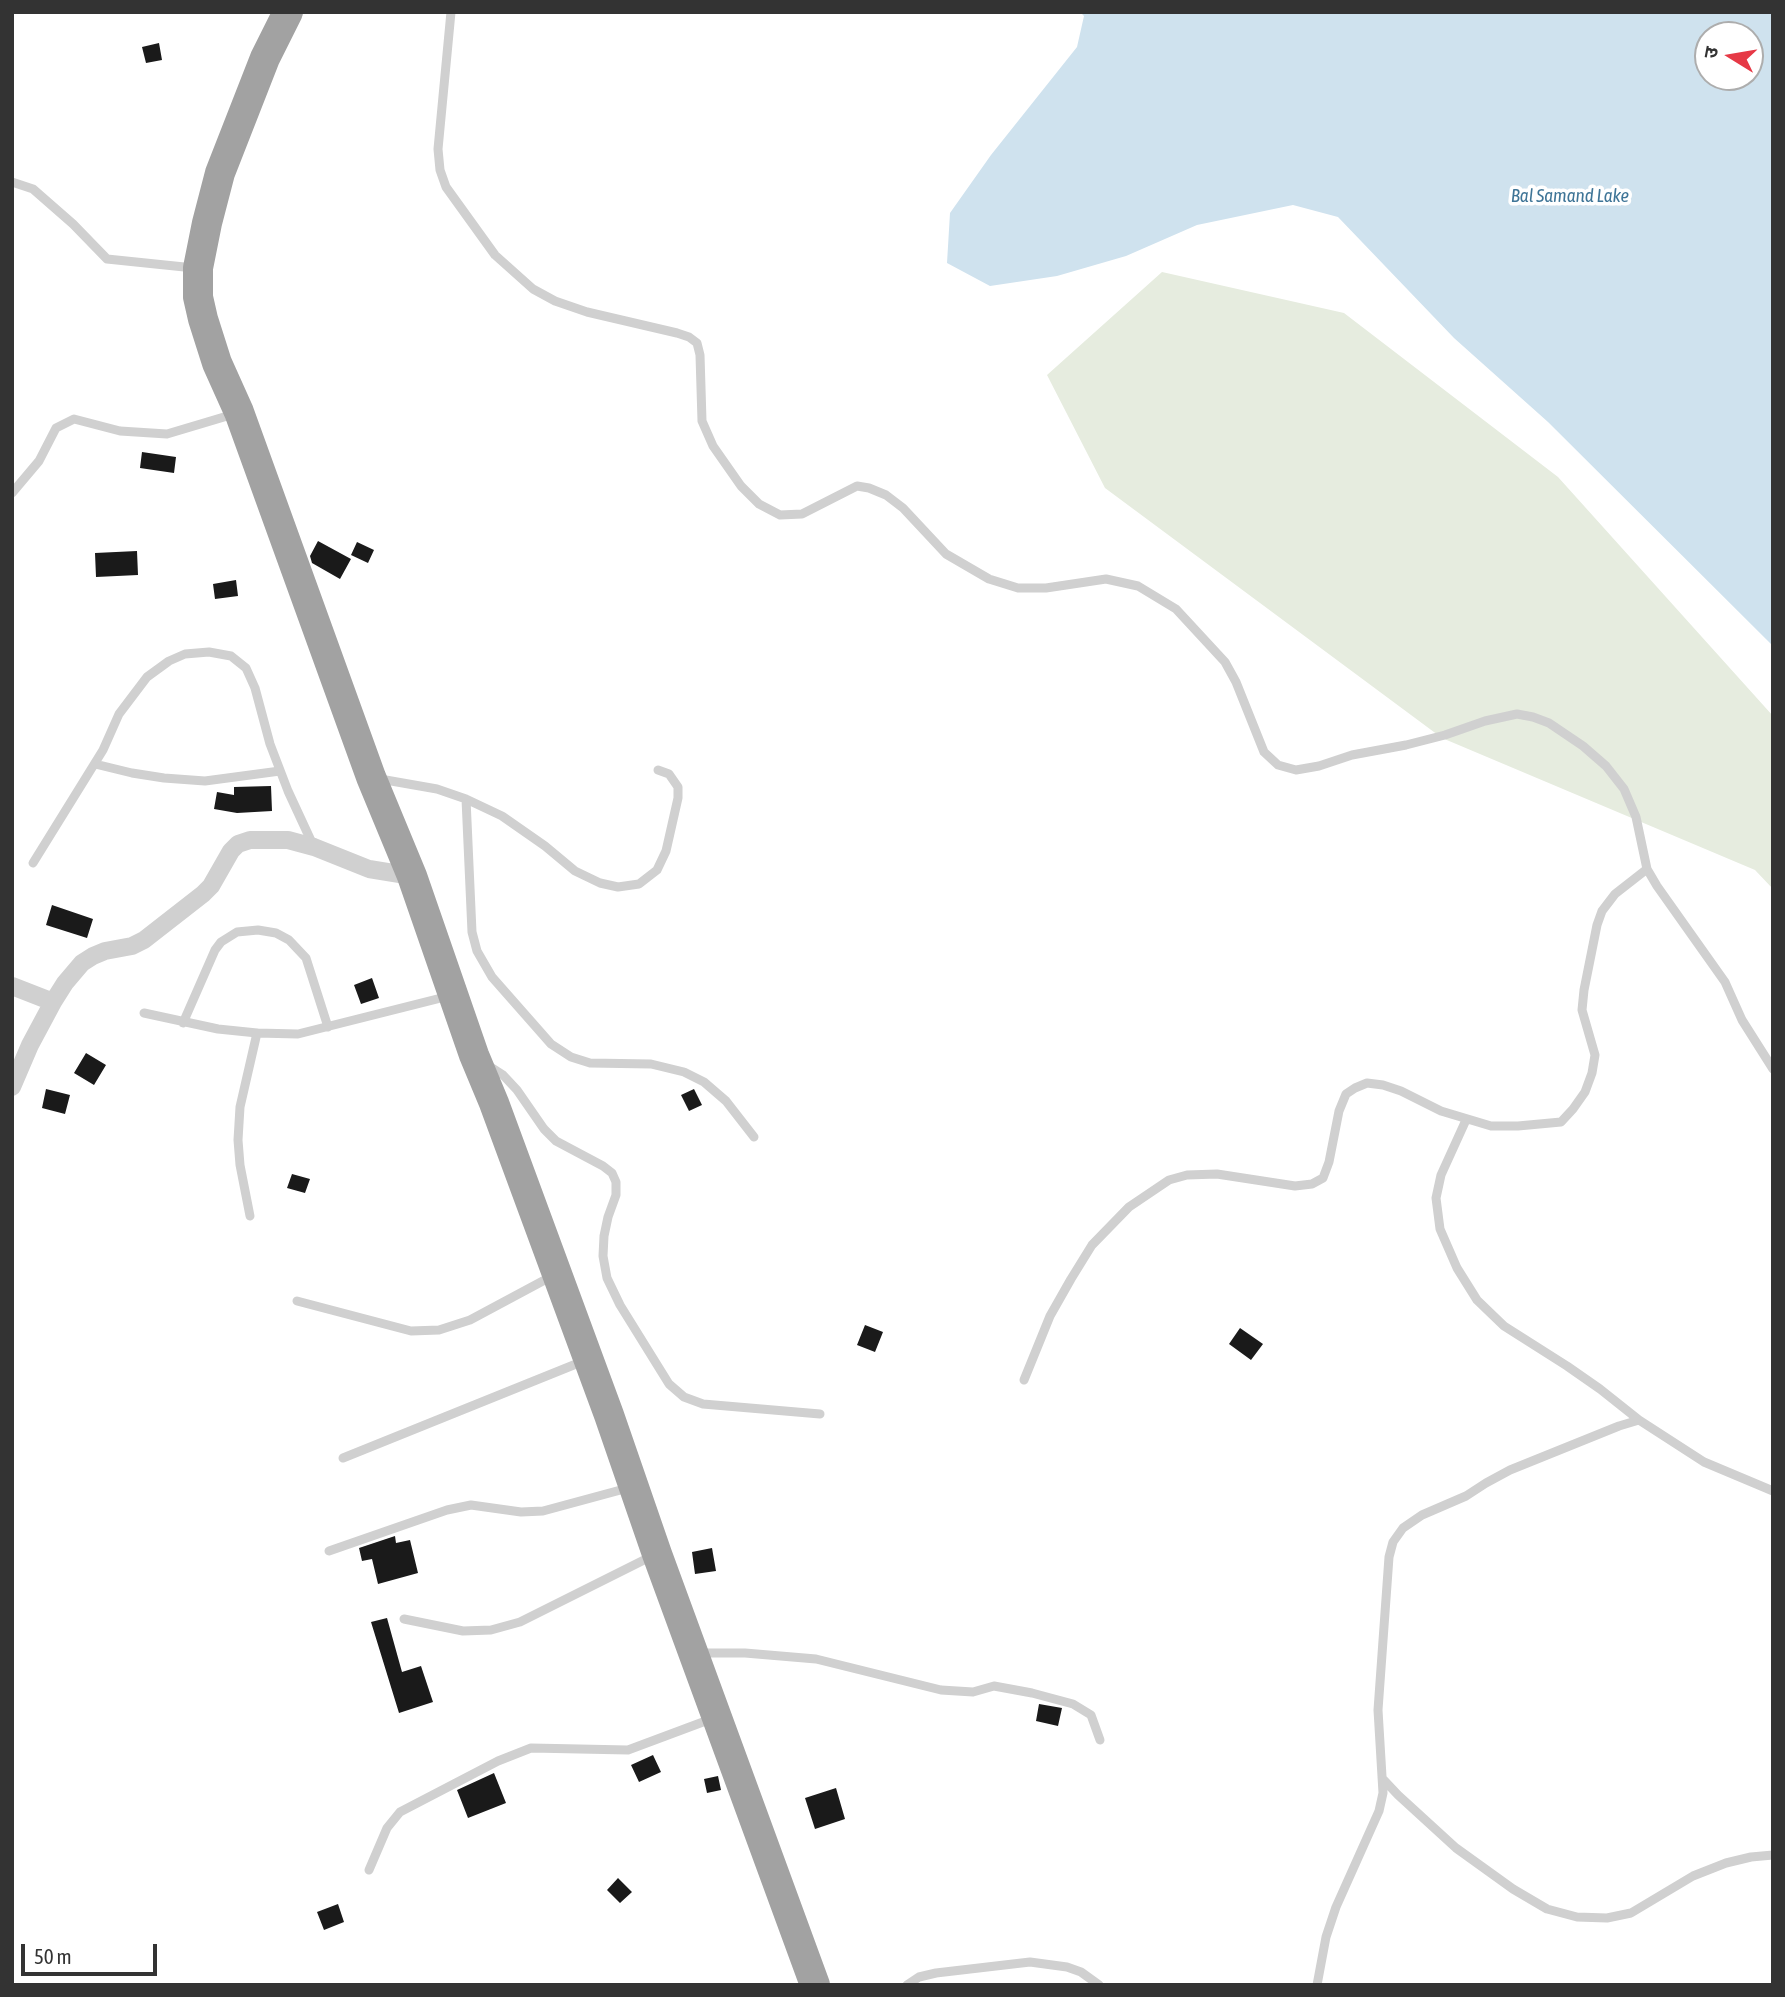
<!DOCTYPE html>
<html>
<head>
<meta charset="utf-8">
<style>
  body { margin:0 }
  #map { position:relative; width:1785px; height:1997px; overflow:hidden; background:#fff; font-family:"Asap Condensed","Noto Sans Devanagari",sans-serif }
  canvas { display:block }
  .frame { position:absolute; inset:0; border:14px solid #333; pointer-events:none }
  .north { position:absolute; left:1694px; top:21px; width:70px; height:70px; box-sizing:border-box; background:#fff; border:2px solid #adadad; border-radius:50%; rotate:281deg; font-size:19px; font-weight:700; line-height:28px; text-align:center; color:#333 }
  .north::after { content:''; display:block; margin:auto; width:24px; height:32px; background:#e63946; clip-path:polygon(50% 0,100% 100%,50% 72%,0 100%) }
  .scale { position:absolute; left:21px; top:1944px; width:136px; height:32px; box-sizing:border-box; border:4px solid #333; border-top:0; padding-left:9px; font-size:21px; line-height:24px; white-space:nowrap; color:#333; -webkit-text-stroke:5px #fff; paint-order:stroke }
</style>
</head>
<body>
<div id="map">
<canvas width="1785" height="1997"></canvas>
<div class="frame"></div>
<div class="north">उ</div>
<div class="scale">50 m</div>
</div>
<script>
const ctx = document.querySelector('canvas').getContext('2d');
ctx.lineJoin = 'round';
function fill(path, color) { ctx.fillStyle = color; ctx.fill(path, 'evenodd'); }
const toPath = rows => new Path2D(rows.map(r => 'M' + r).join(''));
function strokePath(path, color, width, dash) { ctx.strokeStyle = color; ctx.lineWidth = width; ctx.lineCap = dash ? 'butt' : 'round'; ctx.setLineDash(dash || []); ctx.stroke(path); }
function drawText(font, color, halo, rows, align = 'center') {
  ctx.font = font + ' "Asap Condensed",sans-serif'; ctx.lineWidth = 7; ctx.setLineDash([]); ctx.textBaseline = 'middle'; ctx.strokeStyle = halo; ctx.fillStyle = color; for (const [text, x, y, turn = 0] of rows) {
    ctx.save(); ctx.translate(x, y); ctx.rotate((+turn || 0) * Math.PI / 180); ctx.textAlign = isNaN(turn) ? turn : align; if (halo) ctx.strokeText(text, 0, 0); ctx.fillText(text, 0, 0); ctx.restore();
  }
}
const green = toPath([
  [1162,272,1344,313,1558,477,1773,716,1773,889,1755,870,1442,738,1105,488,1047,375]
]);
const water = toPath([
  [1080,12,1773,12,1773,646,1548,422,1454,338,1338,217,1293,205,1197,225,1126,256,1057,276,990,286,947,263,950,213,991,155,1077,47,1084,16],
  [1708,35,1750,35,1750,77,1708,77]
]);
const building = toPath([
  [159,43,162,60,146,63,142,47],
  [142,452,176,457,174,473,140,468],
  [318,541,351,559,340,579,312,563,310,556],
  [357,542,374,550,368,563,351,555],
  [137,551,138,575,96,577,95,553],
  [236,580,238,596,215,599,213,584],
  [271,786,272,811,237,813,214,809,217,792,234,795,234,787],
  [52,905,93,919,87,938,46,925],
  [372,978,379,998,361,1004,354,985],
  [86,1053,106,1065,94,1085,74,1073],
  [46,1089,70,1095,65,1114,42,1108],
  [694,1089,702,1105,689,1111,681,1095],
  [292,1174,310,1179,305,1193,287,1188],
  [865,1325,883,1332,875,1352,857,1345],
  [1240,1328,1263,1344,1251,1360,1229,1344],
  [395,1536,396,1543,410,1540,418,1573,378,1584,372,1559,362,1561,359,1548],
  [712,1548,716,1571,695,1574,692,1552],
  [387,1618,402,1672,421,1666,433,1702,399,1713,371,1622],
  [1039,1704,1062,1708,1058,1726,1036,1721],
  [653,1755,661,1772,639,1782,631,1765],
  [494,1773,506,1803,468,1818,457,1790],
  [718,1776,721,1790,707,1793,704,1779],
  [836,1788,845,1819,815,1829,805,1798],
  [618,1878,632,1892,620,1903,607,1890],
  [338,1904,344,1922,324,1930,317,1912]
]);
const service = toPath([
  [451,12,438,149,440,170,446,187,495,255,533,289,555,301,587,312,677,333,689,337,697,343,700,355,702,421,713,446,741,486,759,504,780,515,802,514,857,486,869,488,886,495,903,508,946,554,989,579,1018,588,1046,588,1106,579,1138,586,1176,609,1225,662,1236,682,1264,752,1278,765,1296,770,1319,766,1352,755,1406,745,1445,735,1485,721,1517,714,1533,717,1549,723,1583,746,1606,766,1624,789,1636,817,1647,869,1657,886,1725,982,1742,1020,1773,1069],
  [12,182,33,189,73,224,107,259,194,268],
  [12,493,39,461,56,428,74,419,120,431,167,434,234,414],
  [95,764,132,773,164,778,205,781,280,771],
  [380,779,437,789,466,799,502,816,545,846,575,871,600,883,618,887,639,884,657,870,666,851,678,798,678,787,669,774,658,770],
  [466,799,472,932,477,951,492,977,551,1044,571,1057,590,1063,651,1064,684,1072,704,1082,726,1101,754,1137],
  [33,863,103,750,119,714,147,677,169,661,185,654,209,652,231,656,246,668,255,688,270,744,288,791,313,845],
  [144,1013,218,1029,257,1033,298,1034,449,996],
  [183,1023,215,950,221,942,237,932,258,930,276,933,289,940,306,958,328,1027],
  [489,1066,503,1075,517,1090,544,1129,556,1141,603,1166,612,1173,616,1182,616,1195,608,1217,604,1236,603,1256,607,1278,620,1305,669,1384,684,1397,703,1404,820,1414],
  [1466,1120,1441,1175,1436,1198,1440,1229,1457,1268,1477,1300,1504,1326,1567,1366,1600,1389,1639,1420,1704,1462,1773,1491],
  [250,1216,240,1165,238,1140,240,1107,257,1033],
  [297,1301,411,1331,439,1330,470,1320,554,1275],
  [1024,1380,1050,1316,1071,1279,1092,1245,1129,1207,1169,1180,1187,1175,1217,1174,1295,1186,1312,1184,1323,1178,1329,1162,1339,1111,1346,1094,1355,1088,1367,1083,1383,1085,1401,1091,1441,1111,1491,1126,1518,1126,1561,1122,1573,1109,1585,1092,1592,1073,1595,1055,1582,1010,1584,990,1597,925,1602,911,1615,894,1647,869],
  [343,1458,586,1360],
  [329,1551,447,1510,471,1505,521,1512,543,1511,628,1488],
  [404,1619,463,1631,491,1630,520,1622,652,1556],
  [699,1653,745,1653,816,1659,941,1690,973,1692,994,1686,1032,1693,1073,1704,1091,1715,1100,1740],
  [1382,1778,1398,1795,1456,1848,1513,1889,1547,1909,1577,1917,1607,1918,1631,1913,1693,1876,1726,1863,1751,1857,1773,1855],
  [369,1870,387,1828,400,1812,498,1761,531,1748,628,1750,711,1719],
  [907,1985,919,1977,936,1973,1030,1962,1067,1967,1081,1972,1099,1985],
  [1317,1985,1326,1937,1336,1907,1379,1811,1383,1793,1378,1710,1389,1557,1393,1542,1403,1528,1422,1515,1466,1496,1486,1483,1510,1470,1619,1426,1639,1420]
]);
const minor = toPath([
  [12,986,53,1002],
  [12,1087,30,1045,53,1002,65,983,82,963,93,956,105,951,132,946,144,940,203,894,211,886,231,851,238,844,250,840,288,840,314,847,369,869,412,876]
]);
const trunk = toPath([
  [288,12,265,58,220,173,207,223,198,268,198,297,203,319,217,363,239,412,371,777,412,876,474,1055,494,1103,609,1415,657,1554,815,1985]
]);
const waterNames = [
  ["Bal Samand Lake",1570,196]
];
fill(green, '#e6ecdf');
fill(water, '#cfe2ee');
fill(building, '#1a1a1a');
strokePath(service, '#d0d0d0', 9);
strokePath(minor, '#d0d0d0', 18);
strokePath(trunk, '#a2a2a2', 30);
drawText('italic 19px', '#3f7597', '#fff', waterNames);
</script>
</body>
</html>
